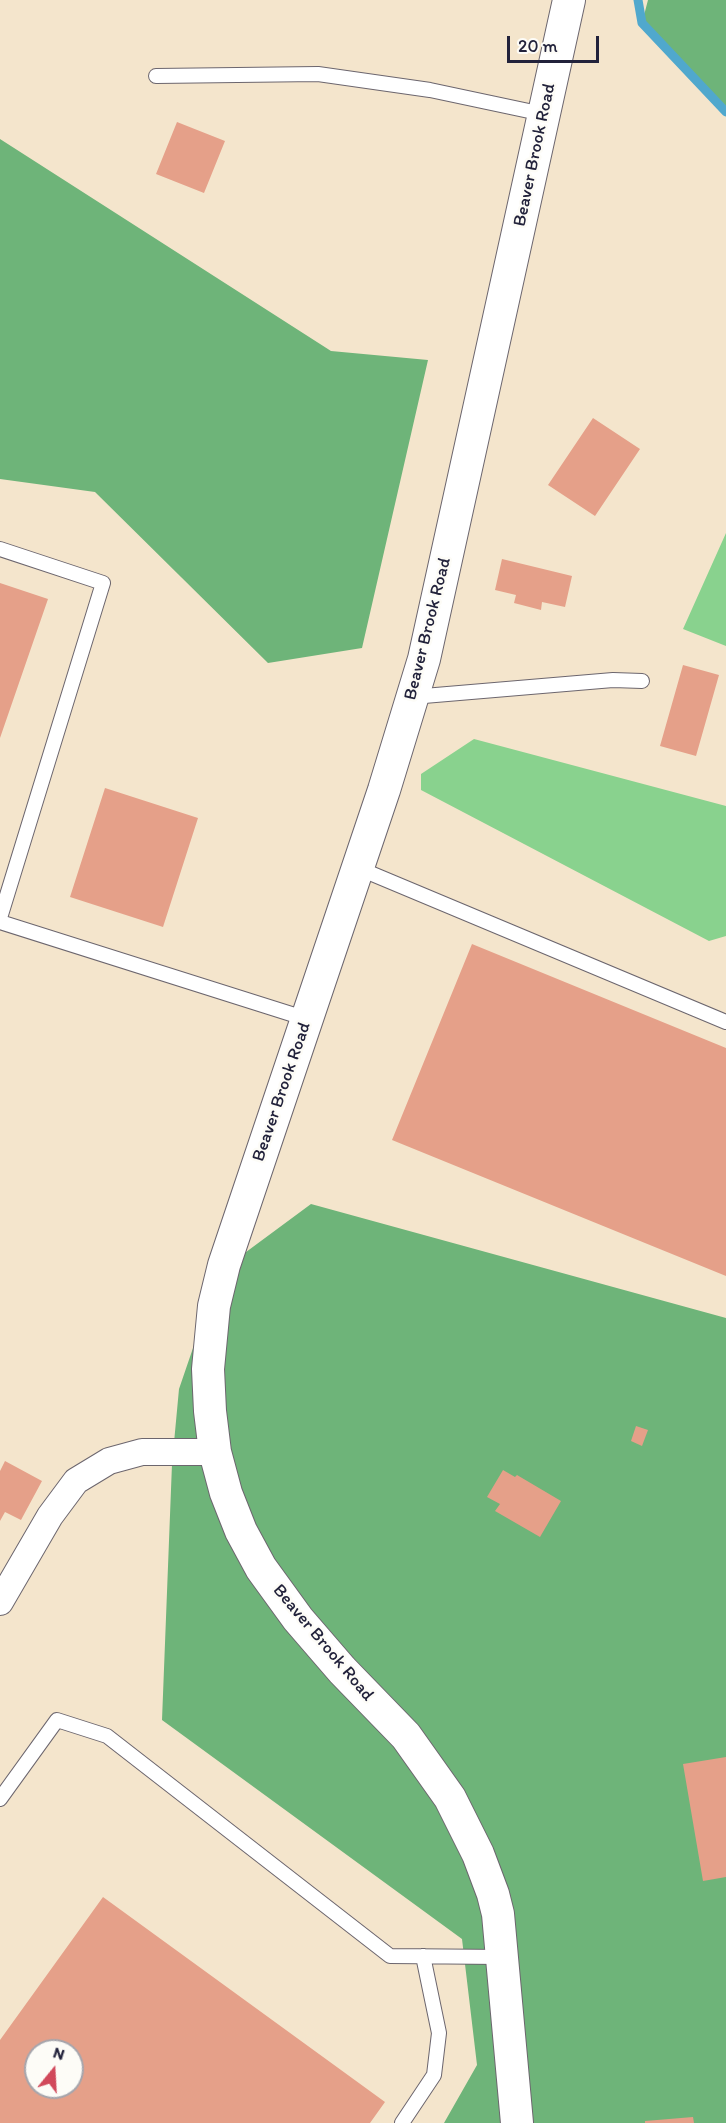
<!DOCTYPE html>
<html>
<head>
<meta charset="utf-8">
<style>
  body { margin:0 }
  #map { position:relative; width:726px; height:2123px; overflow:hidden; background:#f4e5cc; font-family:Itim,sans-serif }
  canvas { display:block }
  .north { position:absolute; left:24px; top:2039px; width:60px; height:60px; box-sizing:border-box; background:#fdfcf7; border:2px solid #a5a5ac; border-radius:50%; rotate:18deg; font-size:16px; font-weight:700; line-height:24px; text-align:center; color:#22223b }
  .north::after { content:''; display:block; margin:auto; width:21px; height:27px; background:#d1495b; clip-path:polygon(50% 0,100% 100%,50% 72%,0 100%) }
  .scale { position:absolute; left:507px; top:36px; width:92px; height:27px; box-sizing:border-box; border:3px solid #22223b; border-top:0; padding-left:8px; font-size:18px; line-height:21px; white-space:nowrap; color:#22223b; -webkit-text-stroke:4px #fdfcf7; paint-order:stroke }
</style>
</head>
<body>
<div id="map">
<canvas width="726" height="2123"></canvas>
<div class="north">N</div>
<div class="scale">20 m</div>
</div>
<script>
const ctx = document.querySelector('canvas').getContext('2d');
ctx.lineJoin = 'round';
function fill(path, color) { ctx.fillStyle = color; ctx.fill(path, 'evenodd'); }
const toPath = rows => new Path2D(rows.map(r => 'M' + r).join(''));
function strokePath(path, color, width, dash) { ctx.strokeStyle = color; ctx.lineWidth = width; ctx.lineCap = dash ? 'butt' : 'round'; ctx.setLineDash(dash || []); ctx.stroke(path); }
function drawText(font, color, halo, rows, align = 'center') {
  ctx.font = font + ' Itim,sans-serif'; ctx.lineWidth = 5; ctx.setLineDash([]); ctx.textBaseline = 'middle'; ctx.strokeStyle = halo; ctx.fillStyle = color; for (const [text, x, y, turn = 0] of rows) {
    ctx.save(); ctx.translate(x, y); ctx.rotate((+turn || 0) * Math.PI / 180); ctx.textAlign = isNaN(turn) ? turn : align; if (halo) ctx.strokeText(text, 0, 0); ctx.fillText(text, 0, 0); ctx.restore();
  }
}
const green = toPath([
  [726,533,726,646,683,629],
  [474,739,726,806,726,936,709,941,421,790,421,774]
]);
const forest = toPath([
  [648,0,726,0,726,108,642,23],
  [0,139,331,351,428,360,362,648,268,663,95,492,0,479],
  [311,1204,726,1318,726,2123,444,2123,477,2065,462,1939,162,1720,172,1464,179,1389,219,1272]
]);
const stream = toPath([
  [638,0,642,23,726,112]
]);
const building = toPath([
  [177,122,225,141,204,193,156,174],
  [593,418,640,449,595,516,548,485],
  [502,559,572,576,565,607,542,602,541,610,514,603,516,595,495,590],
  [0,583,48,599,0,738],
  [683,665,719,675,696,756,660,746],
  [105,788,198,818,163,927,70,897],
  [472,944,726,1048,726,1276,392,1140],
  [636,1426,648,1430,642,1446,631,1441],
  [5,1461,42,1481,21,1520,5,1512,0,1521,0,1471],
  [503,1470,515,1477,517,1475,561,1501,540,1537,495,1511,500,1504,487,1497],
  [726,1757,726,1877,703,1881,683,1764],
  [103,1897,385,2102,370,2123,0,2123,0,2040],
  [36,2051,72,2051,72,2087,36,2087],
  [693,2117,694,2123,645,2123,645,2121]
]);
const service = toPath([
  [156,76,318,74,430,90,543,114],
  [0,549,103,583,0,918],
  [412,697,613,680,642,681],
  [358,868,726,1022],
  [0,922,307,1019],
  [0,1799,57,1720,107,1736,390,1956,502,1957],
  [402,2123,434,2075,439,2033,423,1956]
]);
const minor = toPath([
  [0,1602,50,1516,76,1481,109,1461,142,1452,215,1452]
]);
const tertiary = toPath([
  [517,2123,498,1914,493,1894,478,1854,450,1798,406,1736,342,1670,298,1619,261,1568,241,1531,226,1493,215,1452,210,1411,208,1369,214,1306,224,1265,384,790,424,659,569,0]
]);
const streetNames = [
  ["Beaver Brook Road",535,155,-78],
  ["Beaver Brook Road",428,629,-76],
  ["Beaver Brook Road",282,1092,-71],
  ["Beaver Brook Road",323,1643,50]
];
fill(green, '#89d28e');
fill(forest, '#6eb479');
strokePath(stream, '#50a8cd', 9);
fill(building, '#e5a089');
strokePath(service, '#6c666e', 16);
strokePath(minor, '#6c666e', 28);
strokePath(tertiary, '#6c666e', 34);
strokePath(service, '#fff', 14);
strokePath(minor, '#fff', 26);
strokePath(tertiary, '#fff', 32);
drawText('18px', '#22223b', '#fdfcf7', streetNames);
</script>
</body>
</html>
